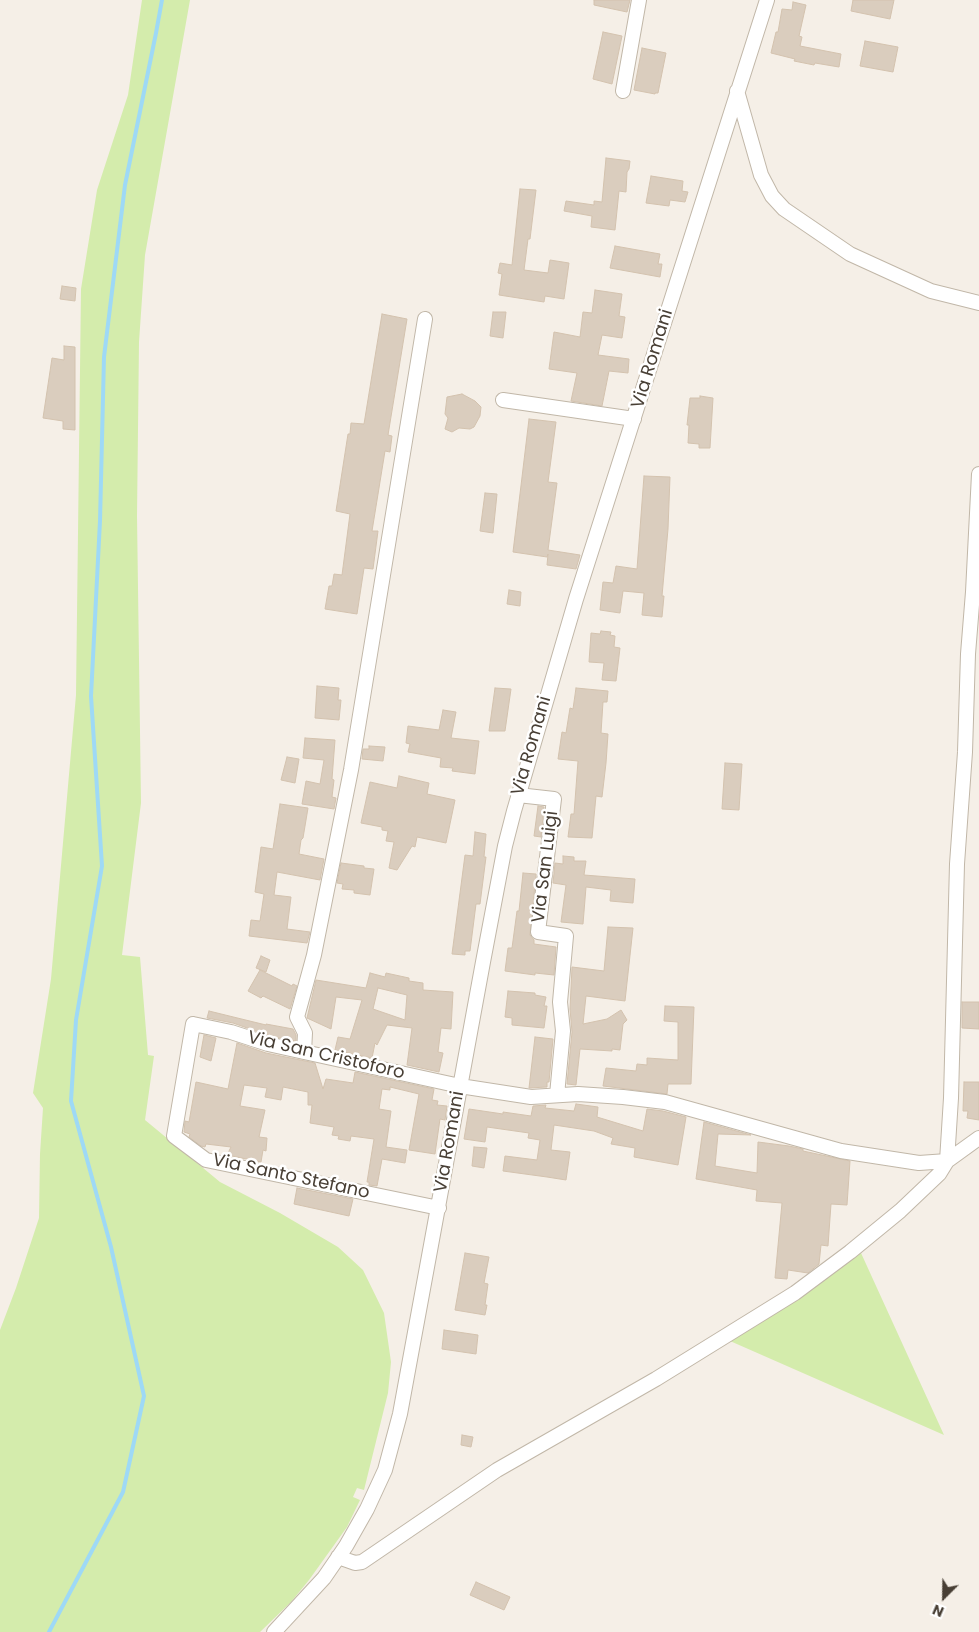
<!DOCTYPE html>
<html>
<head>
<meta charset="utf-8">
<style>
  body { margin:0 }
  #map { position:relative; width:979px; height:1632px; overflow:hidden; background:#f5efe7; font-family:Poppins,sans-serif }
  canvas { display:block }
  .north { position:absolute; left:919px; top:1572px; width:50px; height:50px; -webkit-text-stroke:4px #fff; paint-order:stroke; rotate:203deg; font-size:14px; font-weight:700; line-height:20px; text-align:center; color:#483f35 }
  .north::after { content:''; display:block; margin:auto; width:18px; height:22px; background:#483f35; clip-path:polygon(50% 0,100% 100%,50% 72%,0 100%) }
</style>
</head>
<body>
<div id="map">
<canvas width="979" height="1632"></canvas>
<div class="north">N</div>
</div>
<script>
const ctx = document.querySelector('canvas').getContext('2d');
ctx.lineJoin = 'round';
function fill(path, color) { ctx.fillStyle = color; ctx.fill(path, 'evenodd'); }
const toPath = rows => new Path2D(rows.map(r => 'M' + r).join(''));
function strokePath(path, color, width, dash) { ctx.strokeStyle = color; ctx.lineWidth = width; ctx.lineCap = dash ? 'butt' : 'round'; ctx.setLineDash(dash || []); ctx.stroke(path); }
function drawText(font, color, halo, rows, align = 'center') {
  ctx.font = font + ' Poppins,sans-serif'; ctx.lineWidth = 5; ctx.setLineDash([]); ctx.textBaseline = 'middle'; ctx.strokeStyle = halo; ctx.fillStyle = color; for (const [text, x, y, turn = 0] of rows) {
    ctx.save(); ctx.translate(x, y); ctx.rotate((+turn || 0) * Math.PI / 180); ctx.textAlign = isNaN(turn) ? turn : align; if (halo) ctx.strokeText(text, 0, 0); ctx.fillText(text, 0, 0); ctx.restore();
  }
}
const green = toPath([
  [142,0,190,0,145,255,139,342,137,516,141,803,122,955,140,957,148,1055,154,1056,145,1120,220,1182,280,1213,338,1247,363,1270,384,1313,391,1362,388,1393,364,1490,357,1488,353,1497,360,1500,347,1527,309,1580,291,1602,260,1632,0,1632,0,1330,16,1288,39,1218,40,1154,43,1108,33,1093,51,979,76,695,81,289,97,190,128,95],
  [861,1253,944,1435,730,1341,811,1290]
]);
const stream = toPath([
  [49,1632,123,1492,144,1396,111,1247,71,1101,76,1020,102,866,91,696,100,521,104,357,125,185,156,33,162,0]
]);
const building = toPath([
  [594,0,630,0,627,12,594,5,594,0],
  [853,0,894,0,890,19,851,11,853,0],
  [793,2,806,5,799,36,802,37,800,46,841,54,839,67,815,63,814,65,794,61,795,59,771,53,776,32,778,32,782,9,792,10,793,2],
  [603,32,622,36,612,84,593,79,603,32],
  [865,41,898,47,893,72,860,66,865,41],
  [642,48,666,53,658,93,655,93,655,94,634,90,642,48],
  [606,158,630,161,629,169,627,172,626,192,619,191,615,230,591,227,592,216,564,211,566,201,594,205,594,201,602,202,606,158],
  [651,176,683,181,682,191,688,192,685,202,670,200,669,206,646,203,651,176],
  [520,189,536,190,530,239,528,239,524,270,548,273,550,260,569,263,564,299,545,296,544,302,499,295,502,274,498,273,500,263,512,265,520,189],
  [615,246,660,254,658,264,662,264,660,277,610,268,615,246],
  [62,286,76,288,75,301,60,299,62,286],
  [595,290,622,294,619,316,625,317,622,338,602,335,598,355,629,359,628,373,609,371,602,406,571,401,577,373,549,369,554,332,580,337,583,312,592,313,595,290],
  [493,312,506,312,503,338,490,336,493,312],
  [382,314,407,319,388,435,392,436,390,452,385,451,372,531,378,531,373,569,364,568,357,614,325,609,329,586,332,586,334,574,342,575,350,514,336,511,348,434,350,434,351,423,364,424,382,314],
  [64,346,75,347,75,430,63,429,63,421,43,418,52,358,64,360,64,346],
  [462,394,475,401,481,407,480,416,474,427,470,429,459,428,452,432,445,429,448,418,445,414,447,397,462,394],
  [700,396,713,398,710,448,699,448,699,444,688,443,689,425,687,425,690,398,700,398,700,396],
  [529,419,556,422,548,482,557,483,548,550,580,555,576,569,547,565,548,554,547,557,513,552,529,419],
  [644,476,670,477,668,529,662,596,664,596,662,617,642,615,644,593,623,591,620,613,600,610,603,582,613,583,616,566,637,569,644,476],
  [485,493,497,494,493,533,480,531,485,493],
  [509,590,521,592,520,606,507,604,509,590],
  [601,631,611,632,610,635,615,636,614,647,620,648,616,681,602,680,604,663,589,662,591,633,600,634,601,631],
  [317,686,339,688,338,700,341,700,339,720,315,718,317,686],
  [495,688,511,689,505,731,489,731,495,688],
  [576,688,608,691,607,702,603,702,601,733,608,734,606,763,602,797,596,796,592,838,568,837,571,814,574,814,578,761,558,759,562,732,566,733,570,708,573,709,576,688],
  [443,710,456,712,451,738,479,741,475,774,452,771,453,768,440,767,441,758,408,752,410,744,406,743,408,726,439,730,443,710],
  [305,738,335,740,332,779,334,780,332,797,336,798,334,809,302,804,306,781,320,784,324,760,303,758,305,738],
  [369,746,385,747,383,761,362,759,363,749,369,749,369,746],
  [287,757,299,759,295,783,281,780,287,757],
  [725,763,742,764,739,810,722,809,725,763],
  [399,776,429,783,427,794,455,800,446,843,417,837,415,847,412,846,397,870,389,868,394,842,386,841,388,831,382,830,382,827,361,823,370,782,397,788,399,776],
  [280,804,308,808,303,838,301,840,299,854,324,859,320,880,277,872,274,895,291,897,287,929,310,932,307,943,249,936,251,920,260,921,264,894,255,892,261,847,273,849,280,804],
  [538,806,544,807,541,837,534,836,538,806],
  [475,832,486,834,484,857,486,857,480,904,476,904,470,951,465,951,465,955,452,954,465,855,473,856,475,832],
  [563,856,574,857,574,861,586,861,584,875,635,879,633,903,610,901,611,890,586,887,583,924,561,922,566,885,553,883,555,863,563,864,563,856],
  [341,863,364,866,364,868,374,869,370,895,354,893,354,890,342,889,343,884,337,883,341,863],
  [523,873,536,874,530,935,534,940,534,944,556,947,554,975,535,973,535,975,505,971,508,948,512,948,517,911,519,911,523,873],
  [608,927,633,928,625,1001,586,996,583,1024,607,1019,621,1010,627,1020,623,1024,620,1050,612,1049,612,1051,580,1049,576,1085,567,1084,572,1032,570,1009,572,967,604,971,608,927],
  [261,956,270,960,266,972,256,968,261,956],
  [260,970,292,986,293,984,297,986,290,1009,263,996,261,998,248,991,260,970],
  [370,973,385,977,386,973,409,978,409,981,423,983,423,990,453,992,451,1029,441,1028,438,1052,443,1053,439,1072,407,1065,412,1028,387,1025,377,1045,375,1043,372,1058,335,1050,338,1037,350,1039,362,1000,336,997,331,1029,307,1018,316,980,366,988,370,973],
  [378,988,407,995,405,1020,373,1009,378,988],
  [508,991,535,993,535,995,546,997,544,1006,547,1006,544,1028,512,1025,512,1018,505,1017,508,991],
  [962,1002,979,1002,979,1029,962,1028,962,1002],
  [665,1006,694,1007,691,1084,668,1084,667,1094,603,1086,606,1068,636,1071,637,1064,647,1065,647,1058,678,1060,678,1022,664,1021,665,1006],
  [209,1011,266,1025,266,1024,293,1029,296,1035,296,1041,270,1036,233,1023,207,1018,209,1011],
  [204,1035,216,1038,211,1061,200,1057,204,1035],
  [535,1037,553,1039,549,1082,547,1082,547,1087,529,1088,535,1037],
  [237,1043,266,1053,315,1063,323,1089,326,1079,353,1083,355,1072,434,1089,432,1100,438,1101,437,1105,447,1106,445,1120,440,1119,435,1154,409,1150,419,1094,390,1087,390,1090,382,1089,379,1109,391,1111,386,1147,407,1150,405,1163,382,1159,377,1186,369,1185,369,1182,367,1182,374,1139,351,1136,350,1141,338,1139,339,1136,332,1135,334,1127,310,1123,312,1105,308,1105,308,1092,283,1087,281,1100,265,1097,267,1088,244,1085,240,1106,265,1110,259,1137,267,1138,266,1151,263,1150,261,1162,227,1155,231,1147,206,1144,205,1147,201,1146,189,1137,190,1134,184,1132,185,1121,189,1122,196,1082,228,1089,237,1043],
  [964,1082,979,1082,979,1120,967,1118,968,1111,963,1111,964,1082],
  [576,1104,598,1107,597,1117,643,1131,647,1109,663,1111,686,1117,678,1165,634,1157,635,1148,611,1144,613,1138,594,1131,554,1125,551,1150,570,1152,566,1180,547,1177,503,1171,505,1156,537,1160,540,1140,528,1138,529,1133,487,1127,485,1142,464,1139,469,1109,503,1114,503,1112,531,1116,533,1106,546,1105,545,1108,574,1111,576,1104],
  [704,1122,751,1135,718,1134,715,1166,757,1173,758,1142,789,1146,803,1149,803,1151,850,1161,847,1205,831,1204,828,1246,821,1245,819,1264,808,1273,788,1270,787,1279,775,1278,782,1203,756,1201,757,1190,696,1179,704,1122],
  [474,1147,487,1148,484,1168,472,1166,474,1147],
  [297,1188,353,1199,349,1216,294,1204,297,1188],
  [465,1253,489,1257,484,1283,488,1284,485,1305,487,1305,485,1315,455,1310,465,1253],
  [444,1330,478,1335,476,1354,442,1349,444,1330],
  [462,1435,473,1437,471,1447,461,1445,462,1435],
  [476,1582,510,1597,504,1610,470,1595,476,1582]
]);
const minor = toPath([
  [623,91,639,0],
  [737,91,761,175,772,196,784,209,850,254,931,291,979,303],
  [503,400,634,419],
  [518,795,554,799,538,932,566,936,560,1002,563,1031,557,1095],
  [304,1052,305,1033,297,1017,314,955,351,770,425,319],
  [947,1161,951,1098,957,864,965,752,968,654,973,592,979,474],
  [439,1208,206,1160,174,1136,193,1024,231,1032,268,1044,304,1052,460,1086,531,1097,578,1094,623,1097,665,1102,841,1151,919,1163,947,1161],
  [338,1557,355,1563,362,1562,497,1470,656,1379,795,1293,850,1252,900,1211,939,1174,947,1161,979,1138],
  [274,1632,324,1578,346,1546,367,1509,385,1470,400,1414,483,962,505,846,514,811,576,599,767,0]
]);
const streetNames = [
  ["Via Romani",653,359,-73],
  ["Via Romani",532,746,-74],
  ["Via San Luigi",546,867,-83],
  ["Via San Cristoforo",326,1056,13],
  ["Via Romani",450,1142,-80],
  ["Via Santo Stefano",291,1177,12]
];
fill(green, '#d4ecac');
strokePath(stream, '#9ed9f6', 4);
fill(building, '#dacdbe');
strokePath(building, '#d3c2ae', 1);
strokePath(minor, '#c1b7a8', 16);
strokePath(minor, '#fff', 14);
drawText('18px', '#483f35', '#fff', streetNames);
</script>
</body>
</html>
